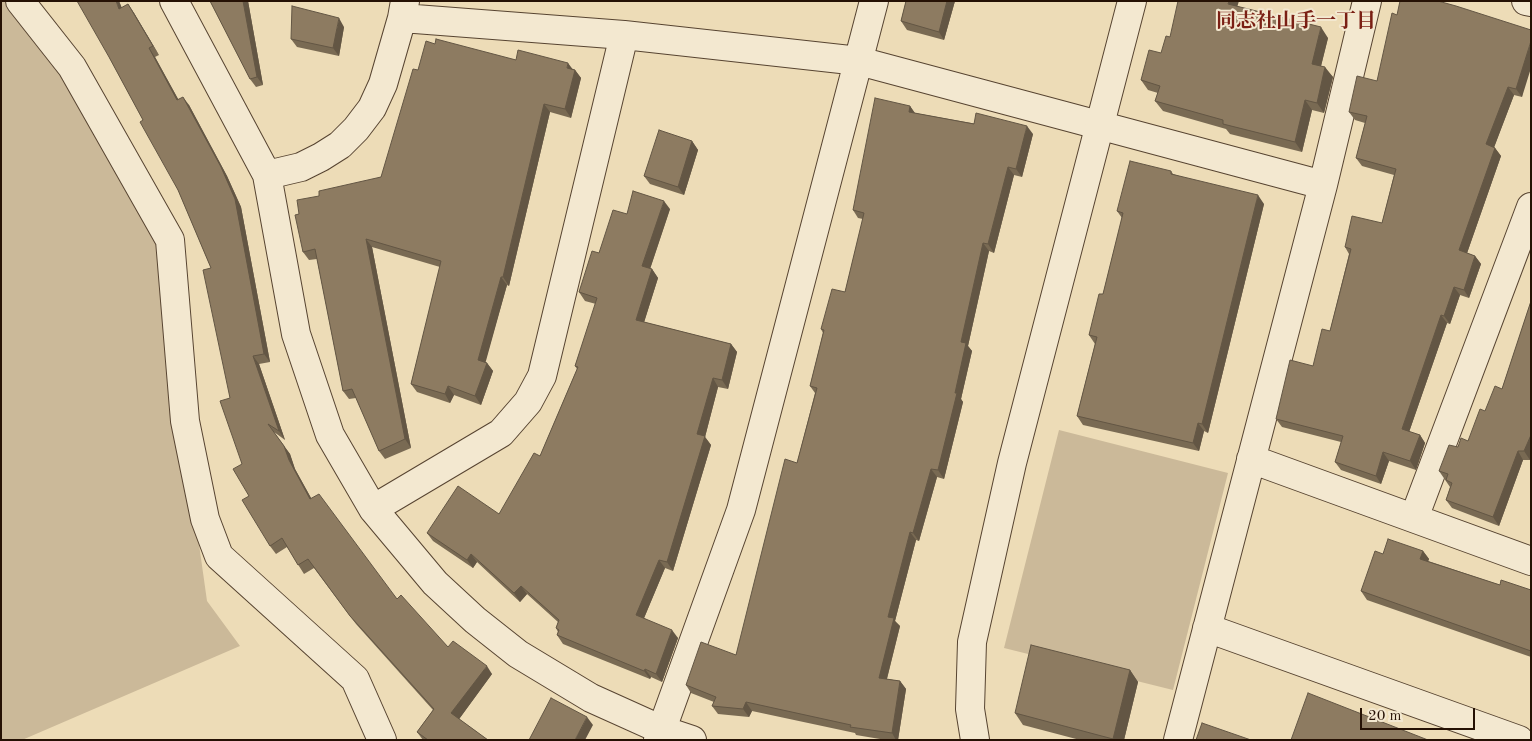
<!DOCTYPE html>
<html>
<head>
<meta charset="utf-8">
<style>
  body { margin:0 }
  #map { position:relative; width:1532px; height:741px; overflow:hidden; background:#eddcb7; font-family:"Old Standard TT",serif }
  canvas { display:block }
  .frame { position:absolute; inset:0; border:2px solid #251104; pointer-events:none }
  .scale { position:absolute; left:1360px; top:708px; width:115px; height:22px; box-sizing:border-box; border:2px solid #251104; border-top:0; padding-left:6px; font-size:15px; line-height:18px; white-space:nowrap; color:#251104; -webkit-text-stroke:4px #f3e8d0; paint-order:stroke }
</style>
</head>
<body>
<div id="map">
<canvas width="1532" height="741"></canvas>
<div class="frame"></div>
<div class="scale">20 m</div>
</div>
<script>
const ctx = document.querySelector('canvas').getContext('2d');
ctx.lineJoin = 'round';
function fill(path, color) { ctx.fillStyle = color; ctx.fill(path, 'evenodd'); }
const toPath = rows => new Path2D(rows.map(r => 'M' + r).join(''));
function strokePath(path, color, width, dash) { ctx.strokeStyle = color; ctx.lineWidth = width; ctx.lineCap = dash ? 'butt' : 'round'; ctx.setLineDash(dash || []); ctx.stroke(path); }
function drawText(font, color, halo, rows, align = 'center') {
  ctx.font = font + ' "Old Standard TT","Noto Serif JP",serif'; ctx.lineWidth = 4; ctx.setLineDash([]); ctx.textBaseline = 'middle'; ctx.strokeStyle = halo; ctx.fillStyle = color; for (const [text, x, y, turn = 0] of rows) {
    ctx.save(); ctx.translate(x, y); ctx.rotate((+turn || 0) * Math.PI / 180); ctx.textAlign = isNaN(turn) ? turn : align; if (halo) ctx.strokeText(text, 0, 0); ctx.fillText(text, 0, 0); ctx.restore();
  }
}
const green = toPath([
  [1,1,5,1,64,77,157,246,207,601,240,646,22,740,1,740],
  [1059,430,1228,473,1173,690,1004,648]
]);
const minor = toPath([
  [20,1,72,67,170,240,185,421,205,519,219,556,355,679,382,740],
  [174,1,267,175,296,334,330,435,373,509,435,583,475,620,518,654,591,698,662,730,692,740],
  [1526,1,1531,2],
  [402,18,624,35,859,61,1323,185],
  [267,175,301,167,321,157,340,145,356,129,372,108,383,84,402,18,405,1],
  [1251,459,1531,561],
  [373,509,501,433,528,402,542,376,624,35],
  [1414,518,1531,207],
  [1207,628,1519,740],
  [658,740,741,510,874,1],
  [1178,740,1323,185,1367,1]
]);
const tertiary = toPath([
  [975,740,970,709,972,642,1012,463,1132,1]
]);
const wall = toPath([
  [119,1,122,8,128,4,134,13,159,55,155,57,178,99,189,105,227,176,241,207,270,362,259,364,285,440,274,432,290,454,295,469,311,498,397,599,448,647,492,674,459,719,488,740,423,740,417,732,433,710,356,624,314,568,304,574,287,547,276,554,270,546,249,496,242,464,230,398,211,268,178,190,143,120,109,57],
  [210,1,248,1,263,85,256,87,250,79],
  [906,1,955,1,944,40,907,30,901,21],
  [1237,6,1328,38,1321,66,1333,77,1324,113,1312,110,1302,152,1230,134,1226,129,1163,111,1155,101,1158,93,1148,90,1141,80,1161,53],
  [1397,15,1531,30,1522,97,1514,95,1494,147,1495,148,1501,156,1467,253,1475,256,1481,264,1469,298,1460,295,1450,324,1447,323,1409,432,1420,435,1425,443,1416,470,1389,461,1381,484,1341,470,1335,462,1341,442,1282,427,1276,419,1313,366,1330,331,1349,254,1345,247,1382,223,1394,175,1362,166,1356,158,1365,123,1355,120,1349,112,1377,81],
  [344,27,339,56,297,47,291,39],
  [435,44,516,60,573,69,575,70,581,78,571,118,550,112,509,286,507,285,485,362,487,363,493,371,481,405,454,395,450,403,417,392,411,384,440,267,372,247,411,448,385,459,379,451,356,398,349,399,343,391,317,259,309,260,303,252,299,214,319,196,381,177,418,70],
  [910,106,915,113,1033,134,1022,177,1014,175,994,253,989,251,968,346,972,351,961,399,963,402,944,479,937,477,919,541,916,540,895,621,900,626,887,679,900,681,906,689,898,740,886,740,856,735,855,733,752,711,749,717,718,714,712,706,714,702,691,693,686,685,736,655,797,463,815,393,810,386,823,333,821,329,845,292,863,219,858,218,853,210],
  [692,141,698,150,684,195,650,184,644,176],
  [1171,171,1173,174,1264,204,1208,433,1204,431,1199,451,1083,425,1077,416,1095,344,1089,335,1103,294,1122,218,1117,211],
  [670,209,650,269,652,269,658,278,644,322,731,344,737,352,728,389,718,387,705,437,711,445,673,571,665,568,644,618,678,638,662,682,651,677,650,679,563,644,557,635,558,632,556,628,558,622,527,594,520,602,477,562,473,568,433,541,427,533,499,514,540,456,577,369,575,366,596,304,585,301,579,292,599,253,627,214],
  [1531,301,1531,459,1530,460,1523,460,1499,526,1452,508,1446,500,1450,487,1439,471,1458,447,1468,441,1485,411,1502,389],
  [1423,551,1429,559,1428,561,1500,585,1531,590,1531,657,1367,600,1361,591,1383,554],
  [1130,670,1138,682,1124,740,1080,740,1023,725,1015,713]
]);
const shadedWall = toPath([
  [116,1,119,1,125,18,119,9],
  [243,1,248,1,263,85,257,77],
  [947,1,955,1,944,40,939,32],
  [1229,1,1239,1,1235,14,1228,4],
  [128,4,134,13,159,55,153,46],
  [339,18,344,27,339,56,333,48],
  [1321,27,1328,38,1319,74,1312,64],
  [1531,41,1531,68,1522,97,1516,89],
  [149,48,155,57,183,108,177,100],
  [568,63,574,71,567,68],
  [1325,67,1333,77,1324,113,1317,103],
  [575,70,581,78,571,118,565,109],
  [1508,87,1514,95,1492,153,1486,144],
  [183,97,189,105,227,176,241,207,270,362,264,354],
  [1305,100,1312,110,1302,152,1295,142],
  [544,104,550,112,509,286,503,277],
  [910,106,916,115,909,112],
  [1027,126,1033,134,1022,177,1016,169],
  [692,141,698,150,684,195,678,187],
  [1495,148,1501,156,1465,259,1459,250],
  [1008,167,1014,175,994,253,988,244],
  [1258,195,1264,204,1208,433,1202,424],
  [664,201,670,209,648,275,642,266],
  [366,239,372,247,411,448,405,439],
  [983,243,989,251,968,346,972,351,961,399,963,402,944,479,938,470,955,393,961,342],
  [1475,256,1481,264,1469,298,1464,290],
  [652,269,658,278,642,329,636,320],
  [501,277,507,285,484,368,478,360],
  [1454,287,1460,295,1450,324,1444,316],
  [1441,315,1447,323,1407,438,1402,429],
  [731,344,737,352,728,389,722,380],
  [253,356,259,364,285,440,279,431],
  [487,363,493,371,481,405,475,396],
  [713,378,718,387,705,437,711,445,673,571,667,562,697,434],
  [448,386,454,395,450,403,445,394],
  [1198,423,1204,431,1199,451,1193,443],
  [1420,435,1425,443,1416,470,1410,461],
  [1531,435,1531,459,1530,460,1524,451],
  [284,446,290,454,295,469,316,507,310,499,289,460],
  [1518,451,1523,460,1499,526,1493,517],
  [1383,452,1389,461,1381,484,1376,476],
  [931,469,937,477,919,541,913,533],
  [910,532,916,540,895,621,900,626,885,686,879,678,888,617],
  [1423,551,1429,559,1426,567,1420,559],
  [471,554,477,562,473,568,467,560],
  [659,560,665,568,642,623,636,615],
  [521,586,527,594,520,602,514,593],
  [672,630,678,638,662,682,656,674],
  [487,666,492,674,457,722,451,713],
  [645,669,651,677,650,679,644,671],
  [1130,670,1138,682,1124,740,1114,740,1113,739],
  [900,681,906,689,898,740,896,740,892,733],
  [746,702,752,711,749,717,743,709],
  [587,717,593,725,585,740,575,740]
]);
const building = toPath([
  [77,1,116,1,119,9,128,4,153,46,149,48,177,100,183,97,221,167,235,199,264,354,253,356,279,431,268,424,284,446,289,460,310,499,319,494,397,599,401,595,448,647,453,641,487,666,451,713,488,740,428,740,417,732,434,709,350,616,308,559,298,565,282,538,270,546,242,500,249,496,233,469,242,464,220,401,230,398,203,270,211,268,178,190,140,122,143,120,109,57,77,1],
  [210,1,243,1,257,77,250,79,210,1],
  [906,1,947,1,939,32,901,21,906,1],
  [1178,1,1229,1,1228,4,1321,27,1312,64,1325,67,1317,103,1305,100,1295,142,1223,124,1223,120,1155,101,1160,86,1141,80,1149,50,1161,53,1166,36,1170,37,1178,1],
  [1400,1,1438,1,1456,6,1531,30,1531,41,1516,89,1508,87,1486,144,1495,148,1459,250,1475,256,1464,290,1454,287,1444,316,1441,315,1402,429,1420,435,1410,461,1383,452,1376,476,1335,462,1343,436,1276,419,1290,360,1313,366,1322,329,1330,331,1351,249,1345,247,1352,216,1382,223,1396,169,1356,158,1367,116,1349,112,1357,76,1377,81,1392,13,1397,15,1400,1],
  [292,6,339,18,333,48,291,39,292,6],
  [436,39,516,60,518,50,568,63,567,68,575,70,565,109,544,104,503,277,501,277,478,360,487,363,475,396,448,386,445,394,411,384,441,261,366,239,405,439,379,451,352,389,343,391,315,249,303,252,295,215,299,214,297,200,319,196,319,191,381,177,413,69,418,70,426,41,435,44,436,39],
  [875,98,910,106,909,112,974,124,976,113,1027,126,1016,169,1008,167,988,244,983,243,961,342,966,343,955,393,957,393,938,470,931,469,913,533,910,532,888,617,894,618,879,678,900,681,892,733,850,727,851,725,746,702,743,709,712,706,716,697,686,685,701,642,736,655,785,459,797,463,817,388,810,386,824,330,821,329,832,289,845,292,864,213,853,210,875,98],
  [659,130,692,141,678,187,644,176,659,130],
  [1130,161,1171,171,1171,174,1258,195,1202,424,1198,423,1193,443,1077,416,1097,337,1089,335,1099,294,1103,294,1123,213,1117,211,1130,161],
  [633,191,664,201,642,266,652,269,636,320,731,344,722,380,713,378,697,434,705,436,667,562,659,560,636,615,672,630,656,674,645,669,644,671,557,635,559,630,556,628,559,620,521,586,514,593,471,554,467,560,427,533,458,486,499,514,534,453,540,456,578,367,575,366,597,298,579,292,592,251,599,253,613,210,627,214,633,191],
  [1531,301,1531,435,1524,451,1518,451,1493,517,1446,500,1452,483,1446,480,1448,474,1439,471,1449,445,1458,447,1461,438,1468,441,1480,409,1485,411,1495,386,1502,389,1531,301],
  [1388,539,1423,551,1420,559,1500,585,1501,580,1531,590,1531,651,1361,591,1375,551,1383,554,1388,539],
  [1031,645,1130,670,1113,739,1015,713,1031,645],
  [1308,693,1428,740,1291,740,1308,693],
  [551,698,587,717,575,740,529,740,551,698],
  [1202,723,1251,740,1196,740,1202,723]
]);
const neighbourhoodNames = [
  ["同志社山手一丁目",1296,22]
];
fill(green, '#cbb999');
strokePath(minor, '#574431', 30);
strokePath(tertiary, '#574431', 30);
strokePath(minor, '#f3e8d0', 28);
strokePath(tertiary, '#f3e8d0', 28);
fill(wall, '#796a53');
fill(shadedWall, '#635644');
fill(building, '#8d7b61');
strokePath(building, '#635644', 1);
drawText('bold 20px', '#7a1f14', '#f3e8d0', neighbourhoodNames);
</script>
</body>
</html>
